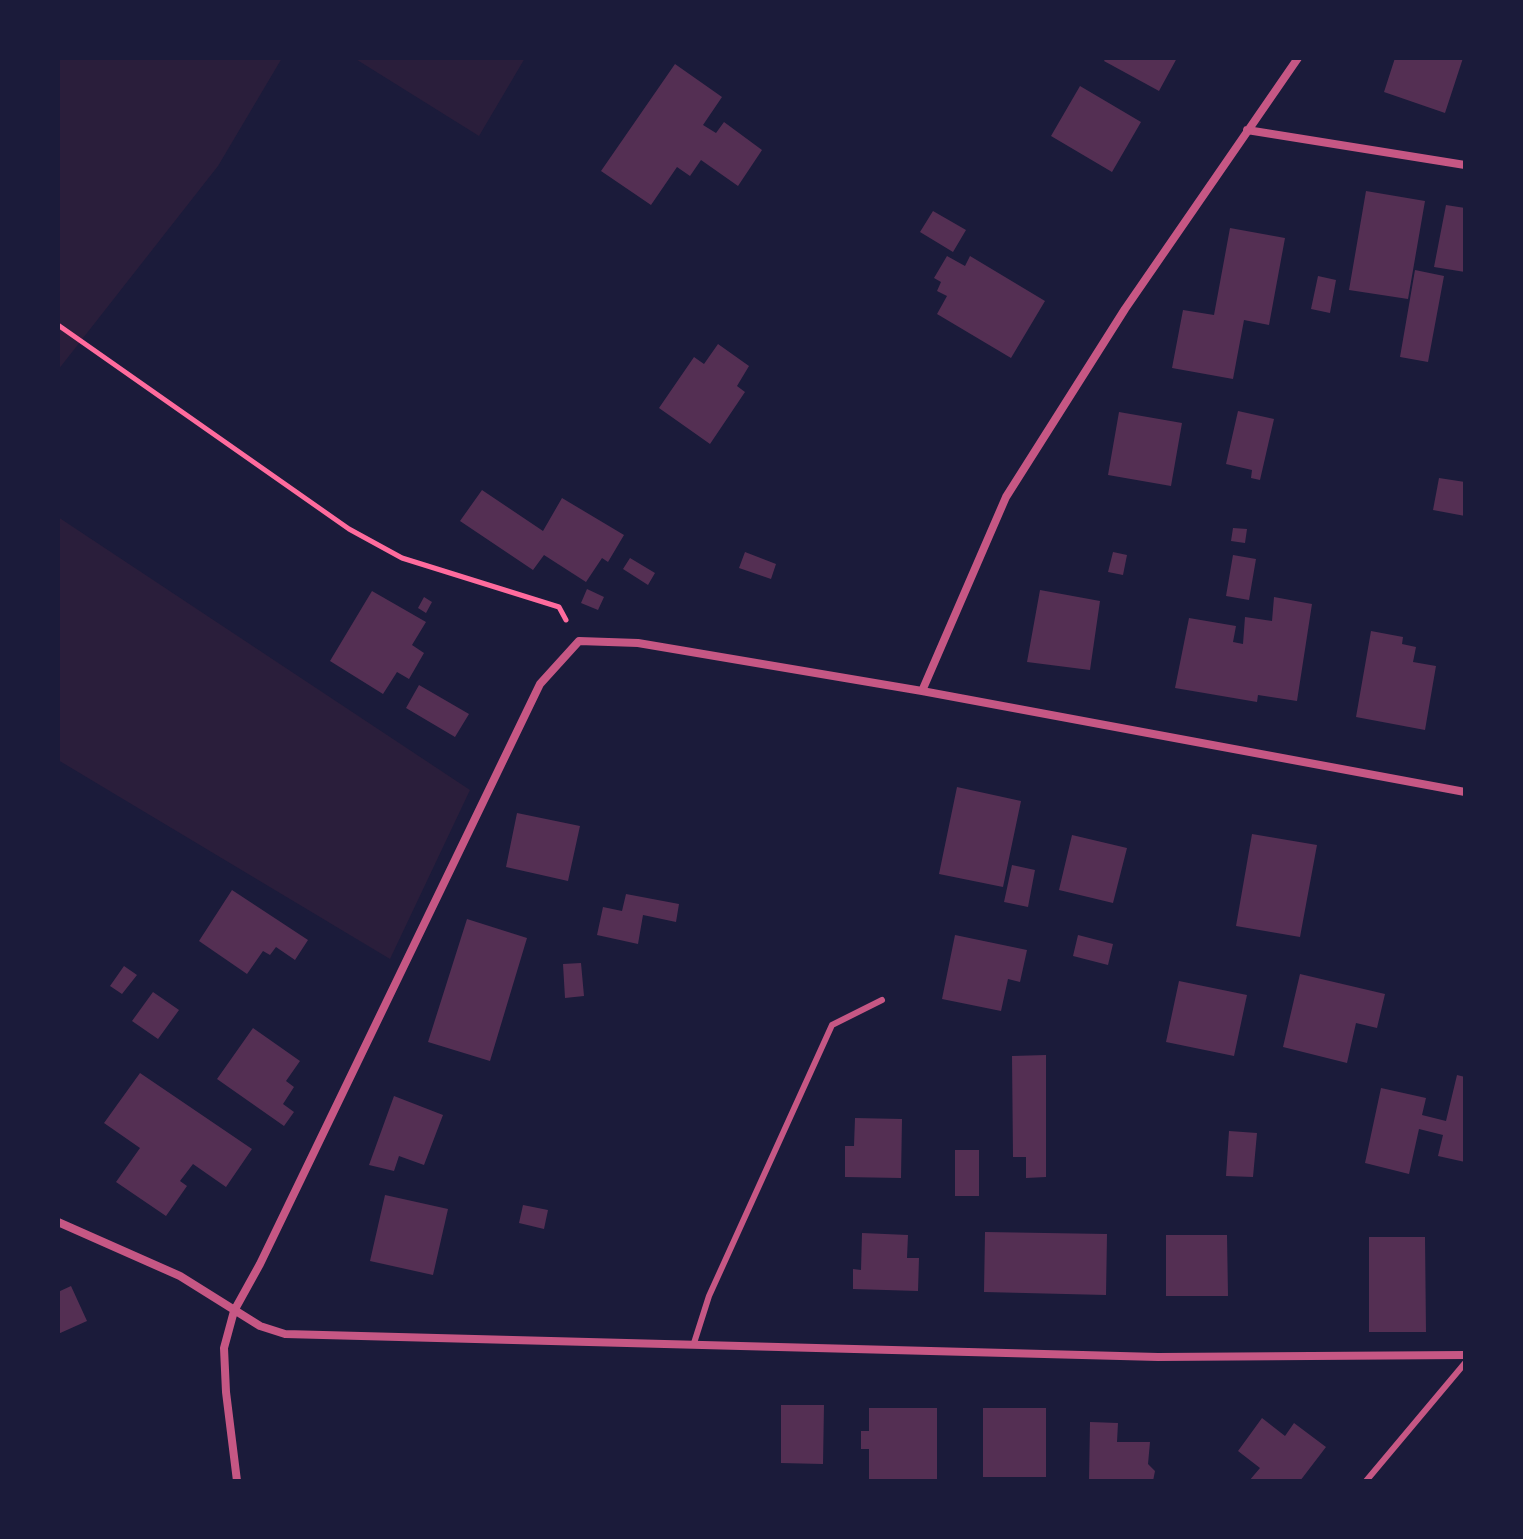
<!DOCTYPE html>
<html>
<head>
<meta charset="utf-8">
<style>
  body { margin:0 }
  #map { position:relative; width:1523px; height:1539px; overflow:hidden; background:#1b1b3a; font-family:"Source Sans 3",sans-serif }
  canvas { display:block }
  .frame { position:absolute; inset:0; border:60px solid #1b1b3a; pointer-events:none }
</style>
</head>
<body>
<div id="map">
<canvas width="1523" height="1539"></canvas>
<div class="frame"></div>
</div>
<script>
const ctx = document.querySelector('canvas').getContext('2d');
ctx.lineJoin = 'round';
function fill(path, color) { ctx.fillStyle = color; ctx.fill(path, 'evenodd'); }
const toPath = rows => new Path2D(rows.map(r => 'M' + r).join(''));
function strokePath(path, color, width, dash) { ctx.strokeStyle = color; ctx.lineWidth = width; ctx.lineCap = dash ? 'butt' : 'round'; ctx.setLineDash(dash || []); ctx.stroke(path); }
const green = toPath([
  [58,58,282,58,218,166,58,370],
  [354,58,525,58,479,136],
  [58,517,470,790,390,959,58,760]
]);
const building = toPath([
  [1106,58,1177,58,1159,91,1104,61],
  [1395,58,1463,58,1445,113,1384,92],
  [675,64,722,97,703,125,716,133,724,122,762,150,738,186,701,160,690,176,677,167,651,205,601,171],
  [1080,86,1141,122,1112,172,1051,136],
  [1366,191,1425,201,1408,299,1349,290],
  [1446,205,1465,208,1465,272,1434,267],
  [933,211,966,230,953,252,920,232],
  [1230,228,1285,238,1269,325,1244,320,1233,379,1172,368,1183,310,1214,315],
  [947,256,965,266,970,256,1045,301,1011,358,937,314,947,296,937,291,941,282,934,278],
  [1415,270,1444,276,1428,362,1400,357],
  [1318,276,1336,280,1330,313,1311,309],
  [718,344,749,366,737,386,745,392,710,444,659,408,694,357,704,364],
  [1238,411,1274,419,1260,480,1251,478,1252,470,1226,464],
  [1119,412,1182,423,1171,486,1108,475],
  [1439,478,1465,482,1465,516,1433,510],
  [482,490,543,531,562,498,624,535,608,562,602,558,586,582,544,555,533,570,460,521],
  [1233,528,1247,529,1245,543,1231,541],
  [745,552,776,564,771,579,739,568],
  [1113,552,1127,555,1123,575,1108,572],
  [1233,555,1256,559,1249,600,1226,596],
  [630,558,655,573,648,585,623,569],
  [587,589,604,597,598,610,581,603],
  [1040,590,1100,601,1090,670,1027,662],
  [372,591,426,622,412,645,424,653,409,679,397,672,383,694,330,661],
  [424,597,432,602,426,613,418,608],
  [1274,597,1312,604,1297,701,1258,695,1257,702,1175,688,1189,618,1236,626,1233,642,1243,644,1245,617,1272,621],
  [1371,631,1403,637,1402,644,1416,647,1413,662,1436,666,1425,730,1356,717],
  [419,685,469,714,455,737,406,708],
  [957,787,1021,801,1003,887,939,874],
  [517,813,580,826,568,881,506,867],
  [1252,834,1317,845,1300,937,1236,926],
  [1072,835,1127,848,1113,903,1059,890],
  [1012,865,1035,870,1028,907,1004,902],
  [232,890,308,940,295,960,276,947,270,955,263,951,247,974,199,941],
  [626,894,679,904,676,922,643,915,638,944,597,935,603,907,622,911],
  [467,919,527,938,490,1061,428,1042],
  [955,935,1027,950,1020,982,1008,979,1001,1011,942,999],
  [1078,935,1113,944,1108,965,1073,956],
  [581,963,584,996,565,998,563,964],
  [124,966,137,975,122,994,110,986],
  [1300,974,1385,994,1377,1028,1356,1023,1347,1063,1283,1047],
  [1179,981,1247,995,1234,1056,1166,1042],
  [153,992,179,1010,158,1039,132,1021],
  [253,1028,300,1061,286,1081,294,1087,283,1104,294,1112,284,1126,217,1079],
  [1046,1055,1046,1177,1026,1178,1026,1157,1013,1157,1012,1056],
  [140,1073,252,1149,226,1187,193,1164,180,1181,187,1186,166,1216,116,1182,140,1148,104,1123],
  [1457,1075,1465,1077,1465,1162,1438,1156,1443,1135,1419,1129,1409,1174,1365,1163,1381,1088,1426,1098,1422,1115,1446,1121],
  [394,1096,443,1115,424,1165,399,1156,394,1171,369,1165],
  [855,1118,902,1119,901,1178,845,1177,845,1146,854,1146],
  [1229,1131,1257,1133,1253,1177,1226,1176],
  [955,1150,979,1150,979,1196,955,1196],
  [385,1195,448,1209,433,1275,370,1261],
  [523,1205,548,1210,544,1229,519,1223],
  [985,1232,1107,1234,1106,1295,984,1292],
  [862,1233,908,1235,907,1258,919,1258,918,1291,853,1289,853,1269,861,1270],
  [1166,1235,1227,1235,1228,1296,1166,1296],
  [1369,1237,1425,1237,1426,1332,1369,1332],
  [71,1286,87,1321,58,1334,58,1292],
  [781,1405,824,1405,823,1464,781,1463],
  [869,1408,937,1408,937,1481,869,1481,869,1449,861,1449,861,1431,869,1431],
  [983,1408,1046,1408,1046,1477,983,1477],
  [1262,1418,1285,1436,1294,1423,1326,1447,1300,1481,1249,1481,1260,1468,1238,1451],
  [1090,1422,1118,1423,1117,1442,1150,1442,1148,1464,1155,1471,1153,1481,1089,1481]
]);
const path = toPath([
  [58,325,349,529,402,558,559,607,566,620]
]);
const service = toPath([
  [694,1343,709,1296,832,1025,882,1000],
  [1366,1481,1465,1363]
]);
const minor = toPath([
  [1247,130,1465,165],
  [922,691,1006,497,1125,309,1298,58],
  [58,1222,180,1276,260,1326,285,1334,1158,1357,1465,1355],
  [237,1481,226,1392,224,1348,234,1311,260,1264,540,684,579,641,638,643,922,691,1465,792]
]);
fill(green, '#2a1e3b');
fill(building, '#542f53');
strokePath(path, '#ff6b9d', 5);
strokePath(service, '#c65784', 6);
strokePath(minor, '#c65784', 8);
</script>
</body>
</html>
